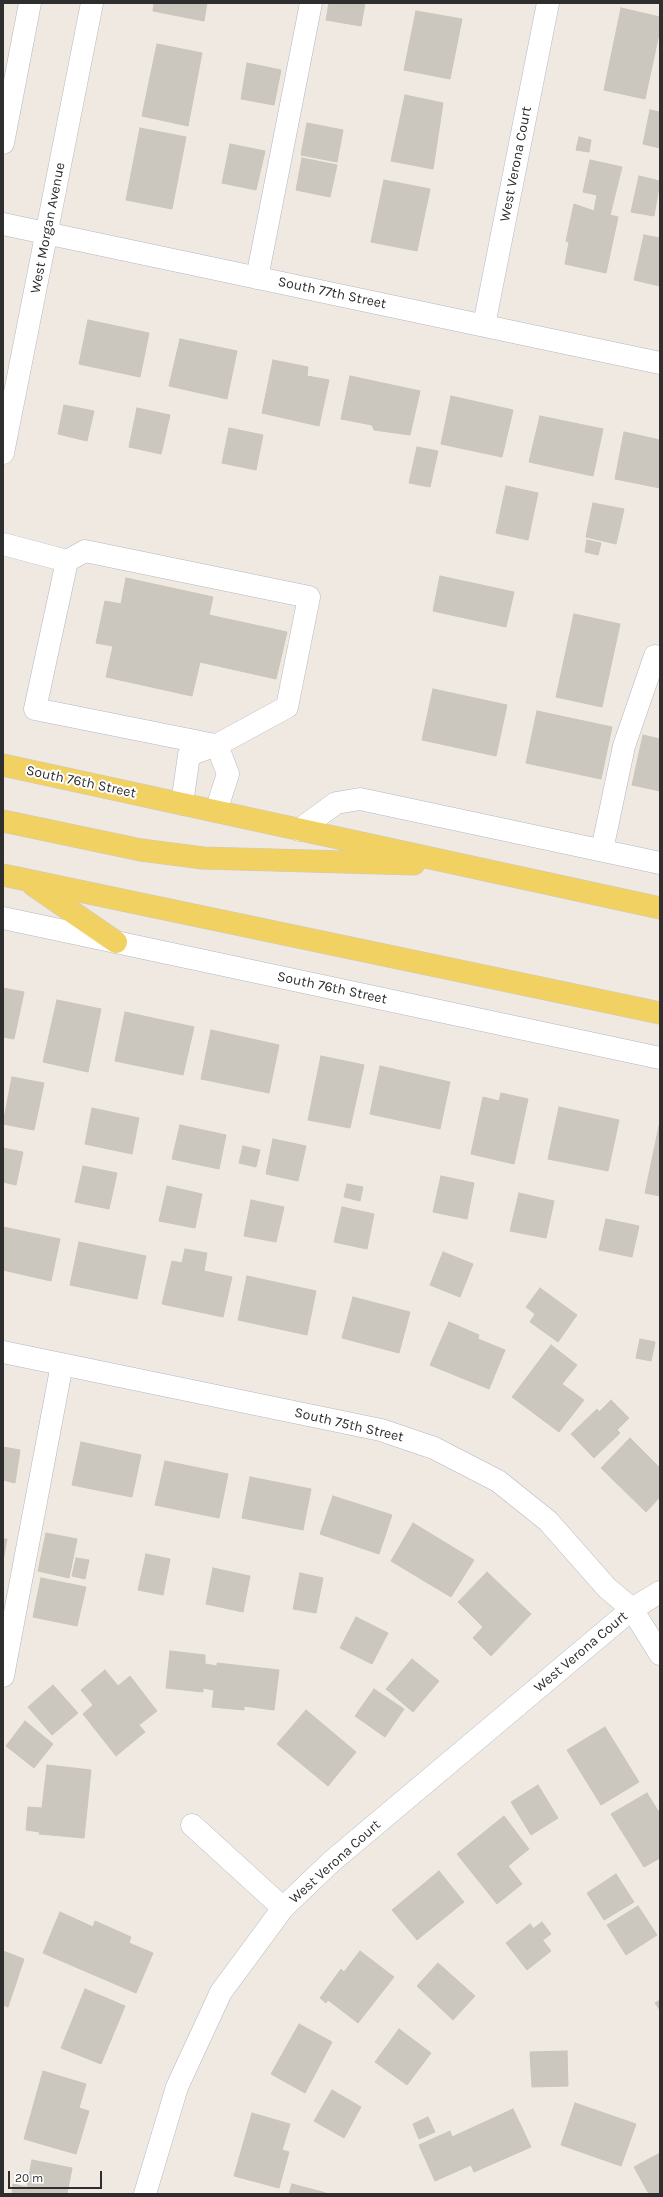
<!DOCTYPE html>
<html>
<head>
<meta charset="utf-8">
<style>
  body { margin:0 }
  #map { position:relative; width:663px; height:2197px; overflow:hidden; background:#efe9e1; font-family:Karla,sans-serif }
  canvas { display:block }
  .frame { position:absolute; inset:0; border:4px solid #2e2e2e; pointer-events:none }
  .scale { position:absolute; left:8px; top:2171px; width:94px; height:18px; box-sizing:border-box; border:2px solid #2e2e2e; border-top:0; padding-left:5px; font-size:12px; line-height:14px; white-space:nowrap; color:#2e2e2e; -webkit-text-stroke:3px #fff; paint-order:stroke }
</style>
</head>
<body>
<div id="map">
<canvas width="663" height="2197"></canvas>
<div class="frame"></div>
<div class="scale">20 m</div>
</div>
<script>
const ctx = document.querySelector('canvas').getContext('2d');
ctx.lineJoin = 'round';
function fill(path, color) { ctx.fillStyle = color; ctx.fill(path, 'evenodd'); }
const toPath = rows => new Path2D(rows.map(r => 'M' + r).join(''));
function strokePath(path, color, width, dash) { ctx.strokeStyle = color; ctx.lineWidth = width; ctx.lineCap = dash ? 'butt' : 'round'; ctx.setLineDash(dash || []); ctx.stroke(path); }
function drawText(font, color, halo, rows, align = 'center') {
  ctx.font = font + ' Karla,sans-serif'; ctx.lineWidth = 4; ctx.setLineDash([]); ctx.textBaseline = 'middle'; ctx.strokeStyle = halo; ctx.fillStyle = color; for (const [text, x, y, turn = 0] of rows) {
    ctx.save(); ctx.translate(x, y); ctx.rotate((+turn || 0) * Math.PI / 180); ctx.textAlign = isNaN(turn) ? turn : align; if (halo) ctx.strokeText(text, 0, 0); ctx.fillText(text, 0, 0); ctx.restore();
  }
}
const building = toPath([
  [154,3,207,3,204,21,153,11,154,3],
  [329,3,365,3,361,26,326,20,329,3],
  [621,8,660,17,660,29,645,99,604,90,621,8],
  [416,11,462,19,450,79,404,70,416,11],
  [157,44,202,53,188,126,142,116,157,44],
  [247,63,281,70,274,105,241,99,247,63],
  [405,95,443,103,433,169,391,161,405,95],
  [650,110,660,112,660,148,643,144,650,110],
  [307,123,343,130,337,162,301,155,307,123],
  [140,128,186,137,172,209,126,200,140,128],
  [579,137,591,140,589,152,576,150,579,137],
  [230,144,265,151,256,190,222,183,230,144],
  [302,158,337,165,330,197,296,190,302,158],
  [590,160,622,167,610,215,618,217,606,273,565,264,569,242,566,241,574,204,594,211,597,195,583,192,590,160],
  [639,176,660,181,654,216,631,212,639,176],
  [384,180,430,189,417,251,371,242,384,180],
  [644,235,660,238,660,286,634,280,644,235],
  [88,320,149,333,140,377,79,364,88,320],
  [180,339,237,351,227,399,169,386,180,339],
  [273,360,308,367,307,376,329,380,319,426,262,413,273,360],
  [350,376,420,391,410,435,374,430,372,425,341,419,350,376],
  [451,396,513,410,502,457,441,444,451,396],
  [64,405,94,411,87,441,58,434,64,405],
  [137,408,170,415,161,454,129,447,137,408],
  [540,416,603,429,593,476,529,462,540,416],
  [229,428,263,435,256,470,222,463,229,428],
  [624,432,660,440,660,488,615,479,624,432],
  [417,447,438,451,430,487,409,483,417,447],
  [506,486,538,493,528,540,496,533,506,486],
  [593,503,624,509,616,544,586,537,593,503],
  [587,540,601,543,598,555,585,552,587,540],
  [440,576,514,592,506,627,433,611,440,576],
  [126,578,213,597,209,615,287,632,276,679,200,662,192,696,106,677,113,646,96,643,105,601,121,604,126,578],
  [574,614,620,624,602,707,556,697,574,614],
  [433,689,507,705,496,756,422,740,433,689],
  [537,711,612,727,601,779,526,763,537,711],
  [643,735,660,739,660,791,632,785,643,735],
  [3,988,24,992,14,1039,3,1037,3,988],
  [57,1000,101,1009,88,1072,43,1062,57,1000],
  [125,1012,194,1027,183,1075,115,1061,125,1012],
  [211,1030,279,1045,269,1093,201,1079,211,1030],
  [321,1056,364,1065,350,1128,308,1120,321,1056],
  [380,1066,450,1082,440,1129,370,1114,380,1066],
  [12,1077,44,1083,34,1130,3,1124,12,1077],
  [501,1093,528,1099,514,1164,471,1154,483,1097,499,1101,501,1093],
  [559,1107,619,1120,608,1171,548,1159,559,1107],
  [92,1108,139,1118,132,1154,85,1144,92,1108],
  [180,1125,226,1135,219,1169,172,1159,180,1125],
  [659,1126,660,1127,660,1196,645,1193,659,1126],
  [273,1139,306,1146,298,1181,266,1174,273,1139],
  [243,1146,260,1150,256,1167,239,1163,243,1146],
  [3,1148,23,1152,16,1185,3,1182,3,1148],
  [83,1166,117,1173,109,1209,75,1202,83,1166],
  [441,1176,474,1183,467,1219,433,1212,441,1176],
  [347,1184,363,1187,360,1201,344,1197,347,1184],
  [167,1186,202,1194,195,1228,159,1221,167,1186],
  [519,1193,554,1201,546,1238,510,1231,519,1193],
  [251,1200,284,1207,276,1242,244,1236,251,1200],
  [342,1207,374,1214,367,1249,334,1242,342,1207],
  [606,1219,639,1226,632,1257,599,1250,606,1219],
  [3,1227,60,1239,51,1281,3,1270,3,1227],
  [79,1242,146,1256,137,1299,70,1285,79,1242],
  [185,1249,207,1253,204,1271,232,1277,223,1317,162,1304,172,1261,182,1263,185,1249],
  [443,1252,473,1264,460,1297,430,1285,443,1252],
  [247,1276,316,1291,307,1335,238,1320,247,1276],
  [540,1288,577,1315,558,1342,530,1322,535,1314,526,1307,540,1288],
  [353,1297,410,1312,399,1353,342,1338,353,1297],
  [449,1322,479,1335,478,1339,505,1350,489,1389,430,1365,449,1322],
  [640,1339,655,1342,651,1361,636,1358,640,1339],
  [551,1345,577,1365,562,1384,584,1400,559,1432,512,1397,551,1345],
  [611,1400,629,1418,617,1430,620,1433,594,1458,571,1434,597,1409,599,1412,611,1400],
  [630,1438,660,1468,660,1497,646,1512,601,1468,630,1438],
  [81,1442,141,1455,132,1497,72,1485,81,1442],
  [3,1447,20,1450,15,1483,3,1480,3,1447],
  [165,1461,228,1474,219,1518,155,1505,165,1461],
  [250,1477,311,1489,303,1530,242,1518,250,1477],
  [333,1496,392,1515,379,1554,320,1534,333,1496],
  [413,1523,474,1560,451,1597,391,1561,413,1523],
  [46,1533,77,1539,69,1578,38,1571,46,1533],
  [3,1539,7,1539,3,1561,3,1539],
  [146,1554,170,1559,163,1595,138,1590,146,1554],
  [76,1558,89,1560,85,1579,72,1576,76,1558],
  [213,1568,250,1576,243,1612,206,1604,213,1568],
  [487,1572,531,1614,491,1656,473,1638,483,1627,458,1602,487,1572],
  [300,1573,323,1578,316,1613,293,1609,300,1573],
  [41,1578,86,1587,77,1626,33,1617,41,1578],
  [356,1617,388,1633,372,1664,340,1648,356,1617],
  [170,1651,205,1655,205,1664,217,1666,217,1663,279,1670,274,1710,244,1706,244,1710,212,1707,214,1690,203,1688,203,1692,166,1688,170,1651],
  [412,1659,439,1681,413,1712,386,1689,412,1659],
  [105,1670,118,1686,130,1676,157,1711,139,1725,145,1732,116,1756,83,1714,93,1705,81,1690,105,1670],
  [53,1685,78,1713,52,1735,28,1707,53,1685],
  [374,1689,404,1709,385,1737,355,1716,374,1689],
  [306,1710,356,1752,328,1786,277,1744,306,1710],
  [25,1721,53,1744,34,1768,6,1746,25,1721],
  [605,1727,639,1782,601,1805,567,1750,605,1727],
  [47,1765,91,1770,84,1838,39,1834,40,1832,26,1830,28,1807,42,1808,47,1765],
  [538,1785,558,1818,531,1835,511,1802,538,1785],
  [647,1793,660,1814,660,1858,644,1867,611,1814,647,1793],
  [504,1816,529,1849,508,1866,522,1884,497,1904,457,1854,504,1816],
  [439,1871,464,1902,417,1940,392,1910,439,1871],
  [616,1874,634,1902,604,1920,587,1893,616,1874],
  [638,1906,657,1935,626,1955,607,1925,638,1906],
  [60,1912,93,1927,95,1921,131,1937,129,1943,153,1953,136,1993,43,1953,60,1912],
  [542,1922,551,1934,543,1940,534,1928,542,1922],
  [530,1924,551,1951,527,1970,506,1943,530,1924],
  [3,1951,24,1959,8,2007,3,2005,3,1951],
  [360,1951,394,1977,358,2023,328,2000,326,2003,320,1998,341,1969,344,1972,360,1951],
  [438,1963,475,1996,453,2020,417,1986,438,1963],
  [85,1989,125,2006,101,2064,61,2048,85,1989],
  [660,2000,660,2010,655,2003,660,2000],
  [299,2024,332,2042,305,2093,271,2074,299,2024],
  [399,2029,431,2053,407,2085,375,2062,399,2029],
  [567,2051,568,2086,532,2087,530,2052,567,2051],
  [43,2071,86,2084,79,2108,89,2111,76,2154,24,2139,43,2071],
  [332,2090,361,2107,344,2138,314,2121,332,2090],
  [575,2103,636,2124,621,2166,561,2145,575,2103],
  [513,2109,531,2147,474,2172,471,2165,435,2181,419,2145,450,2131,452,2137,513,2109],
  [252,2113,290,2124,282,2150,289,2152,279,2188,234,2176,252,2113],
  [428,2117,435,2132,419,2139,413,2124,428,2117],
  [660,2153,660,2194,649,2194,634,2167,660,2153],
  [32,2160,72,2168,67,2194,12,2194,13,2184,27,2187,32,2160],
  [292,2184,326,2193,325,2194,289,2194,292,2184]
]);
const minor = toPath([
  [3,143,30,3],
  [3,224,660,363],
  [257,278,311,3],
  [484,325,548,3],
  [3,453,92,3],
  [3,544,67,561,85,551,309,597,287,707,217,745,189,755,182,804],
  [67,561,35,709,215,745],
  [216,811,228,774,217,745],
  [299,830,336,803,360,799,660,863],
  [602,850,624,746,655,656],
  [3,918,660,1058],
  [3,1352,381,1430,434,1448,498,1481,548,1521,607,1588,632,1609,660,1654],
  [3,1676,62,1364],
  [192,1825,283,1908],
  [145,2194,177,2087,221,1992,283,1908,331,1862,632,1609,660,1592]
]);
const major = toPath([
  [3,765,660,908],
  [3,821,141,850,203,858,414,864],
  [3,875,660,1013],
  [33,885,116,942]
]);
const streetNames = [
  ["West Verona Court",516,164,-79],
  ["West Morgan Avenue",48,228,-79],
  ["South 77th Street",332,293,12],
  ["South 76th Street",81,782,12],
  ["South 76th Street",332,988,12],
  ["South 75th Street",349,1425,13],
  ["West Verona Court",581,1652,-40],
  ["West Verona Court",335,1862,-42]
];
fill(building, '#cbc7bf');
strokePath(building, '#cbc5ba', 1);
strokePath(minor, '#b4b7c1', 23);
strokePath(major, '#c9c9c9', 23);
strokePath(minor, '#fff', 22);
strokePath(major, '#f2d163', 22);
drawText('14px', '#2e2e2e', '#fff', streetNames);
</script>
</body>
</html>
